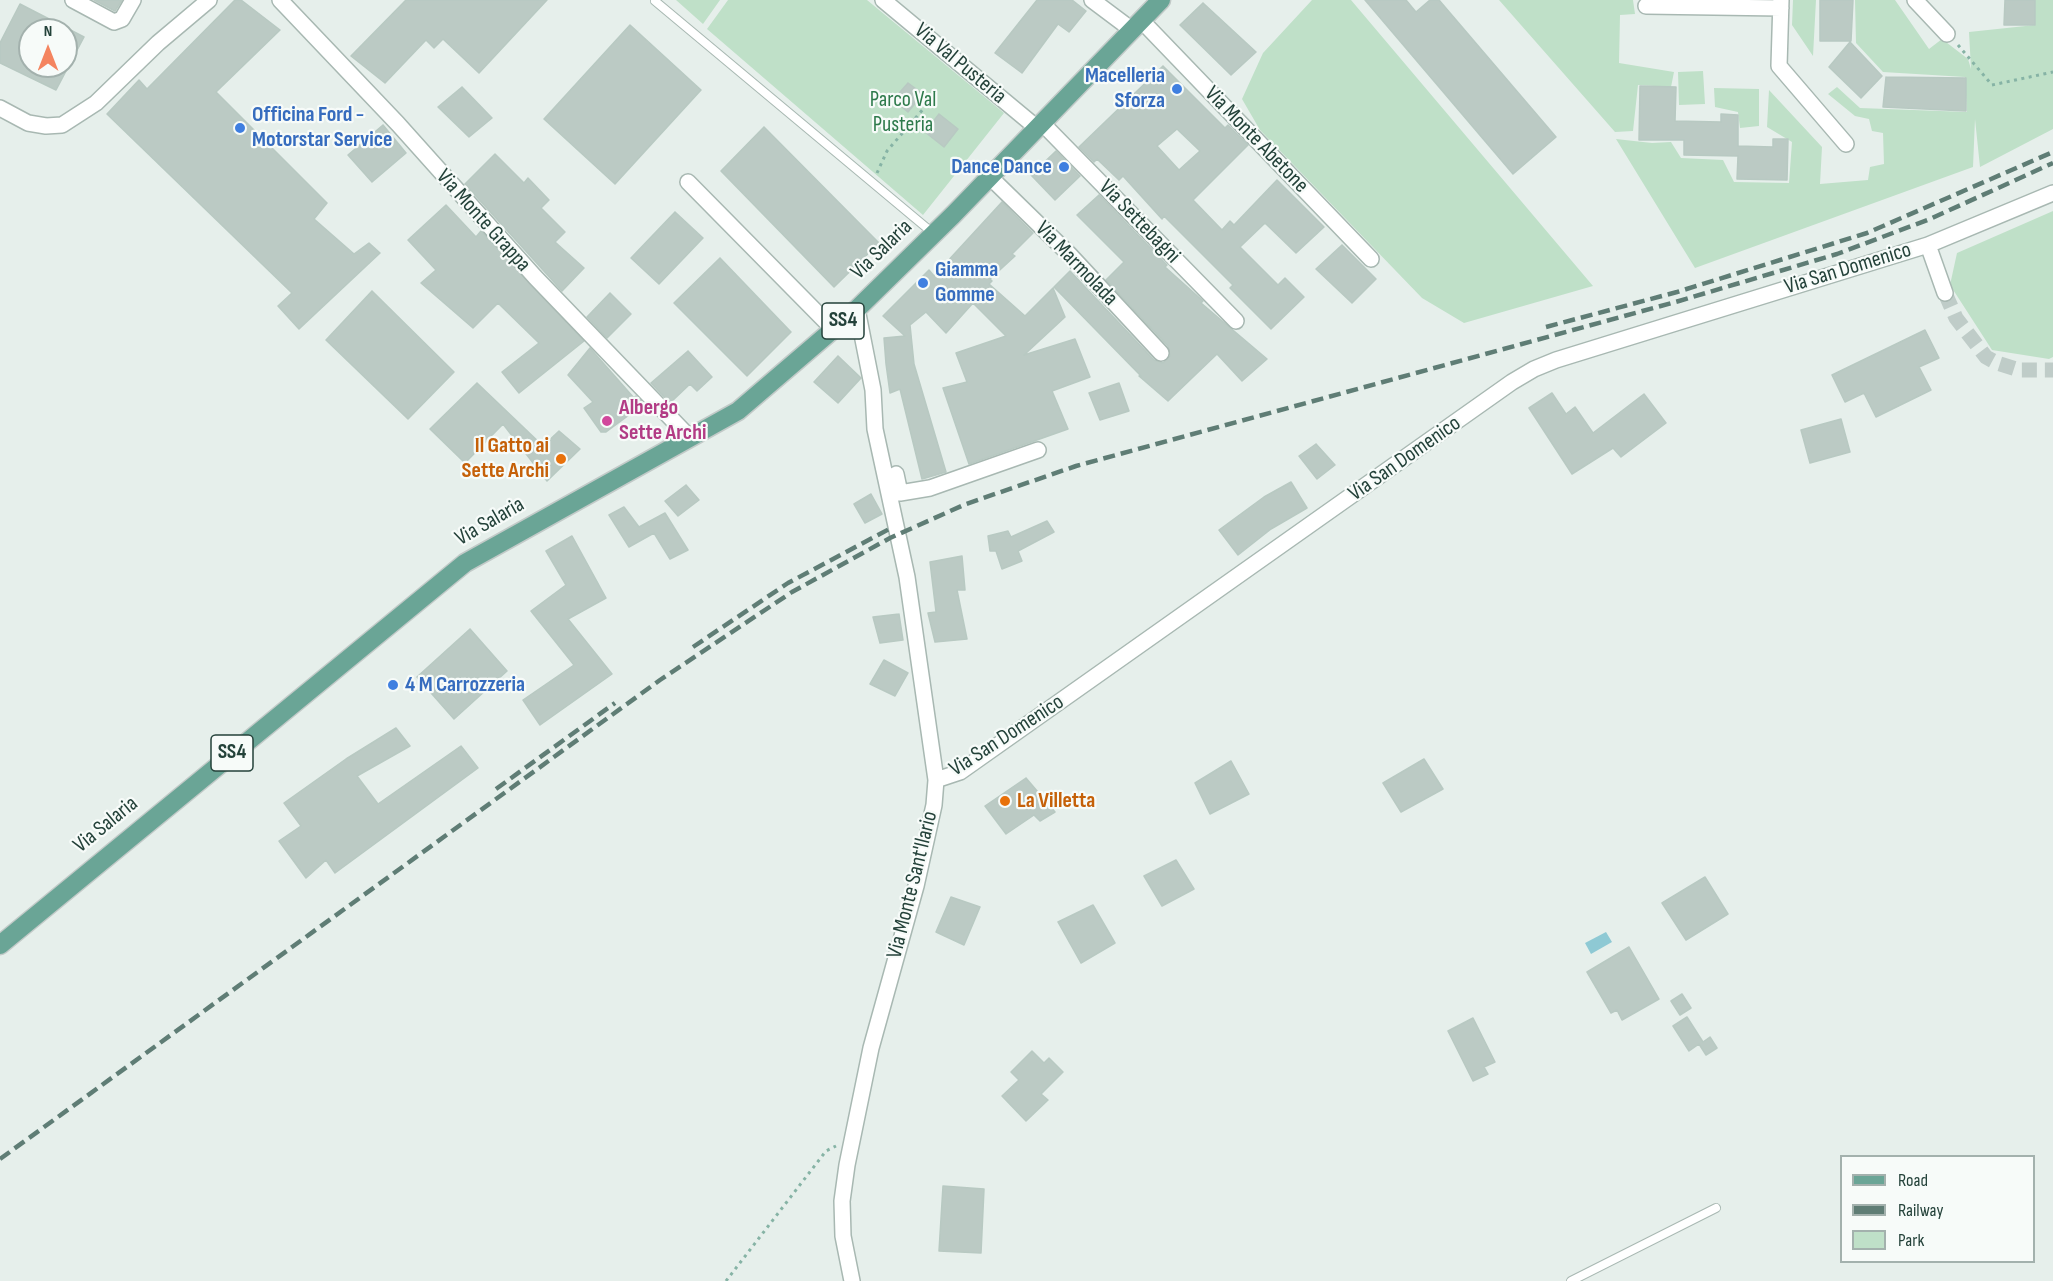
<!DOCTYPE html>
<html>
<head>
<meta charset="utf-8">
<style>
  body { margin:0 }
  #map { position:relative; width:2053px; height:1281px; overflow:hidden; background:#e6efeb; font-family:"Sofia Sans Condensed",sans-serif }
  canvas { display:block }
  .legend { position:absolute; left:1840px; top:1155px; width:195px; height:108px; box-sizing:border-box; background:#f7fbf9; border:2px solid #a3b1ad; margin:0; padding:8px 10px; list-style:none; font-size:18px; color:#24423a }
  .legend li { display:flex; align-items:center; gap:12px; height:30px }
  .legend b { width:30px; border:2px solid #a3b1ad }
  .north { position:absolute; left:18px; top:18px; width:60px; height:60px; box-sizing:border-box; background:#f7fbf9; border:2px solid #a3b1ad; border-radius:50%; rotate:0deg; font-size:16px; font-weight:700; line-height:24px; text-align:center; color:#24423a }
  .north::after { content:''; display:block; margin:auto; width:21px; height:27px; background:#f4845f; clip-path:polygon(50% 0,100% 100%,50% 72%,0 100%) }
</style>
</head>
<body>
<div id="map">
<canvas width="2053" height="1281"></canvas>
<ul class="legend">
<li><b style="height:8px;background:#6aa596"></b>Road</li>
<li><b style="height:8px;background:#5f7d75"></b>Railway</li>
<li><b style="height:16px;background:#bfe0c8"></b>Park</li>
</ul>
<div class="north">N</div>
</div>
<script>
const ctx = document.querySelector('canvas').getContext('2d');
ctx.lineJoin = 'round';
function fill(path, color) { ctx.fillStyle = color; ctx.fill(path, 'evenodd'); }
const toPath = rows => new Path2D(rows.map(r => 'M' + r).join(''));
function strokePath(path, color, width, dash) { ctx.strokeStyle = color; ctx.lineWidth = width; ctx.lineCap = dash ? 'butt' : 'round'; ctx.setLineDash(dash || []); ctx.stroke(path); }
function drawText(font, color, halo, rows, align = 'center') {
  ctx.font = font + ' "Sofia Sans Condensed",sans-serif'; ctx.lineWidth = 4.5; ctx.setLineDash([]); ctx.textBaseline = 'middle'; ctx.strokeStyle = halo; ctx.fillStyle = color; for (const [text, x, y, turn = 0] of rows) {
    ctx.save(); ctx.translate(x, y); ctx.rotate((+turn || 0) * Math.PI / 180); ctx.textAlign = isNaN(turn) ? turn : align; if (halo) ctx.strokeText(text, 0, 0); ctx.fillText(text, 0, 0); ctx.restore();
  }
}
const green = toPath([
  [676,0,720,0,703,24],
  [728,0,867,0,1004,113,923,215,707,29],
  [1312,0,1351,0,1593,286,1464,323,1422,298,1260,130,1242,99,1263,53],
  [1499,0,1633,0,1635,14,1620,15,1619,63,1674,72,1671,87,1638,85,1633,131,1615,132],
  [1793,0,1816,0,1813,56,1792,25],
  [1855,0,1895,0,1929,49,1942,39,1968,59,1971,69,1969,32,2035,25,2035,0,2053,0,2053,129,1980,167,1975,119,1973,167,1695,268,1616,139,1652,143,1671,142,1681,158,1723,160,1734,182,1789,183,1792,142,1767,127,1769,90,1822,147,1820,184,1868,180,1870,167,1884,164,1883,133,1872,131,1869,119,1855,116,1828,94,1837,87,1860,108,1967,112,1965,77,1883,72,1856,43],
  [1703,71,1705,104,1679,105,1678,72],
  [1714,88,1759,89,1759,126,1740,128,1738,112,1715,107],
  [2053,211,2053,357,2049,359,1992,350,1950,285,1957,253]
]);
const water = toPath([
  [1606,932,1612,942,1591,954,1585,943]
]);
const building = toPath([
  [94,0,122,0,115,11,94,0],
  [235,0,241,0,280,30,216,92,327,203,314,219,354,254,369,243,380,253,299,329,278,306,292,293,107,114,139,80,147,89,235,0],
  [406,0,547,0,479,73,443,39,434,48,426,40,385,83,351,56,406,0],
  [1037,0,1072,0,1086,11,1069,32,1058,24,1022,73,995,53,1037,0],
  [1365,0,1406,0,1416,12,1430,0,1439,0,1556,137,1513,174,1365,0],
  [1820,0,1853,0,1851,41,1820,41,1820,0],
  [2005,0,2035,0,2035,25,2004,25,2005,0],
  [1203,3,1256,52,1231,75,1180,25,1203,3],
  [20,4,84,37,56,90,0,63,0,43,20,4],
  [30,30,66,30,66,66,30,66,30,30],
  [630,25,701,90,615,184,544,119,630,25],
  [1850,42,1882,76,1861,98,1829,67,1850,42],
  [1163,66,1225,128,1228,125,1248,145,1193,200,1222,230,1230,221,1234,225,1277,180,1324,227,1296,253,1265,223,1240,247,1278,285,1285,278,1304,297,1271,329,1230,288,1233,285,1164,216,1162,219,1123,176,1119,180,1097,159,1094,162,1079,147,1163,66],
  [1177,129,1200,151,1179,170,1157,146,1177,129],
  [1886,77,1966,78,1966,111,1883,107,1886,77],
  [908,83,923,94,908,112,893,100,908,83],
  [1640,86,1676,87,1675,121,1721,122,1721,114,1738,115,1738,146,1773,147,1773,139,1788,139,1787,180,1737,179,1738,156,1684,155,1684,140,1639,140,1640,86],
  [462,87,492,118,469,137,438,107,462,87],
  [939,114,958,129,944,147,925,132,939,114],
  [383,125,406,153,372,182,348,155,383,125],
  [764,127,879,243,834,287,721,171,764,127],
  [1056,151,1080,176,1055,200,1031,175,1056,151],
  [495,154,524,183,528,178,549,200,541,208,565,232,555,242,584,268,562,291,465,184,495,154],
  [1099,195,1167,265,1165,267,1203,301,1201,303,1267,359,1242,381,1217,354,1168,401,1139,376,1141,376,1054,287,1070,271,1154,360,1163,363,1170,356,1168,346,1106,280,1124,262,1077,215,1099,195],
  [1002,202,1033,233,1012,254,1015,256,990,279,992,281,989,284,1025,316,1053,288,1065,317,1024,355,1075,339,1090,377,1052,391,1068,429,969,464,943,388,967,382,956,353,1006,336,973,303,946,333,926,312,910,325,914,364,946,472,922,479,900,389,890,393,886,364,884,338,905,336,883,316,929,270,934,276,1002,202],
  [446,205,476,237,481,231,584,341,519,393,502,372,539,343,498,303,473,328,421,283,436,270,408,240,446,205],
  [675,212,703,238,659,284,631,258,675,212],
  [1342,245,1376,279,1352,303,1316,269,1342,245],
  [720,258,791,332,747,376,674,303,720,258],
  [372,291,454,372,408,419,326,340,372,291],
  [610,293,631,314,607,338,587,317,610,293],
  [1925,330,1939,358,1919,367,1931,390,1876,417,1864,393,1845,402,1832,375,1925,330],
  [590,348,634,398,636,396,644,404,606,432,601,432,584,408,593,402,568,375,590,348],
  [688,351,712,377,697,391,690,384,670,403,651,383,688,351],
  [838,356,861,378,838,403,814,382,838,356],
  [477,383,543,446,559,431,580,449,547,481,503,424,465,463,430,429,477,383],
  [1119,383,1129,411,1100,420,1089,393,1119,383],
  [1552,393,1566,414,1575,407,1593,433,1644,394,1666,423,1621,457,1613,448,1572,474,1529,408,1552,393],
  [1841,419,1850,452,1810,463,1801,430,1841,419],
  [1316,444,1335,465,1317,479,1299,456,1316,444],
  [1291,482,1307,508,1271,529,1238,555,1219,530,1264,497,1291,482],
  [686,485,699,500,678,516,665,501,686,485],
  [871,494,882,514,865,523,854,504,871,494],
  [624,507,639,527,665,513,688,550,670,559,654,533,629,547,609,515,624,507],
  [1047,521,1054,532,1018,551,1022,561,1002,569,996,551,990,551,988,536,1008,531,1011,537,1047,521],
  [572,536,606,598,568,619,612,674,540,725,523,700,574,665,531,611,566,585,546,551,572,536],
  [962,556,965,590,957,590,967,639,935,642,928,613,936,612,930,562,962,556],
  [899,614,903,640,880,643,873,617,899,614],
  [470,629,507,671,454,719,417,677,470,629],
  [884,660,908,673,895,696,870,684,884,660],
  [396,728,410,746,357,776,378,804,461,746,478,768,335,873,326,860,306,878,279,841,301,826,284,803,346,759,396,728],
  [1424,759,1443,789,1401,812,1383,783,1424,759],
  [1231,761,1249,794,1210,814,1195,783,1231,761],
  [1026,778,1055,812,1040,821,1034,815,1006,834,985,806,1026,778],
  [1176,860,1194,889,1162,906,1144,876,1176,860],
  [1705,877,1728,914,1686,940,1662,903,1705,877],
  [951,897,980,907,964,945,936,932,951,897],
  [1093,905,1115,943,1081,963,1058,922,1093,905],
  [1629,947,1659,999,1622,1020,1617,1010,1611,1013,1587,972,1629,947],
  [1682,994,1691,1008,1680,1015,1671,1001,1682,994],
  [1687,1017,1703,1042,1710,1037,1717,1048,1706,1055,1699,1044,1689,1051,1673,1026,1687,1017],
  [1473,1018,1495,1062,1484,1067,1488,1074,1473,1081,1448,1031,1473,1018],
  [1032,1051,1044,1063,1049,1058,1063,1072,1041,1094,1048,1100,1026,1121,1002,1096,1019,1080,1011,1072,1032,1051],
  [943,1186,984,1189,981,1253,939,1251,943,1186]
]);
const streetTunnel = toPath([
  [1945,293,1956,318,1986,357,1997,363,2019,370,2053,370]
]);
const path = toPath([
  [1958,45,1992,85,2053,72],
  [877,173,887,151,924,108],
  [726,1281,826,1151,836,1146]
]);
const lane = toPath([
  [655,1,934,234],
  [1571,1281,1716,1208]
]);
const street = toPath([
  [73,0,114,22,122,19,133,0],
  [280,0,398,124,535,277,690,438],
  [883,0,1037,128],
  [1092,0,1132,30],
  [1781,0,1779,66,1846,144],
  [1915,0,1947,34],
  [1646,6,1781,8],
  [1141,20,1371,259],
  [0,108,28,123,46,126,62,125,96,103,158,43,209,0],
  [1042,123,1236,321],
  [990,177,1069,254,1161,353],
  [688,182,834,330],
  [1928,245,1945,293],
  [896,474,900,493,930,488,1038,450],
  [936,780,960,772,1512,382,1534,369,1556,360,1928,245,2053,193],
  [852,1281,843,1236,842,1201,847,1165,871,1048,916,886,934,805,936,780,907,577,875,429,873,390,857,309]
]);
const primary = toPath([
  [0,945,465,563,738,411,857,309,953,215,1161,0]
]);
const rail = toPath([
  [1546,327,1677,292,1867,233,2053,152],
  [693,647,788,583,893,527],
  [496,789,615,703],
  [0,1159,660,680,792,592,890,538,966,504,1076,466,1679,301,1837,254,1930,219,2053,163]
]);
const markers = [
  [1177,89,6,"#3f7fe0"],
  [240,128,6,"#3f7fe0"],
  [1064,167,6,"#3f7fe0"],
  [923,283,6,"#3f7fe0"],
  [607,421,6,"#d1479c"],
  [561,459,6,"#e8710a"],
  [393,685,6,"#3f7fe0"],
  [1005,801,6,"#e8710a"]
];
const shields = [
  [843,321,42],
  [232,753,42]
];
const shieldNames = [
  ["SS4",843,321],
  ["SS4",232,753]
];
const streetNames = [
  ["Via Val Pusteria",960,64,40],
  ["Via Monte Abetone",1256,140,46],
  ["Via Monte Grappa",483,221,48],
  ["Via Settebagni",1139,222,46],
  ["Via Salaria",882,250,-44],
  ["Via Marmolada",1076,264,46],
  ["Via San Domenico",1848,269,-17],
  ["Via San Domenico",1405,459,-35],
  ["Via Salaria",490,522,-30],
  ["Via San Domenico",1007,736,-33],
  ["Via Salaria",106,825,-39],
  ["Via Monte Sant'Ilario",913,885,-76]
];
const shopNames = [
  ["Macelleria",1165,76,"right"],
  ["Sforza",1165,101,"right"],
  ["Officina Ford -",252,115],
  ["Motorstar Service",252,140],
  ["Dance Dance",1052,167,"right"],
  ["Giamma",935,270],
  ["Gomme",935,295],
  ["4 M Carrozzeria",405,685]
];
const parkNames = [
  ["Parco Val",903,100],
  ["Pusteria",903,125]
];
const hotelNames = [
  ["Albergo",619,408],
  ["Sette Archi",619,433]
];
const foodNames = [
  ["Il Gatto ai",549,446],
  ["Sette Archi",549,471],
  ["La Villetta",1017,801,"left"]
];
fill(green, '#bfe0c8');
fill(water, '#8ec9d4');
fill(building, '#bbcac4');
strokePath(building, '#b8c9c2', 1.5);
strokePath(streetTunnel, '#bfccc8', 15, [15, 8]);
strokePath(lane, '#a8b8b2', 10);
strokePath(street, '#a8b8b2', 18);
strokePath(primary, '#c2cac8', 21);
strokePath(path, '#86b3a5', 3, [3, 4.5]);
strokePath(lane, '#fff', 8);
strokePath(street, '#fff', 15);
strokePath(primary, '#6aa596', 18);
strokePath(rail, '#5f7d75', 4.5, [12, 6]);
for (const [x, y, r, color] of markers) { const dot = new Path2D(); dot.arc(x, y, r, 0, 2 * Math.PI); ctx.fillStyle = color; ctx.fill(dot); strokePath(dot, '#f7fbf9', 2); }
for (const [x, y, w] of shields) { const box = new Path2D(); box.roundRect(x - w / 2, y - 18, w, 36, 4.5); ctx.fillStyle = '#f7fbf9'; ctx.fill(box); strokePath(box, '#24423a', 1.5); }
drawText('bold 21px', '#24423a', null, shieldNames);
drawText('22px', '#24423a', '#f7fbf9', streetNames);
drawText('bold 22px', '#366cbe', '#f7fbf9', shopNames, 'left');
drawText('22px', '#2d7a4b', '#f7fbf9', parkNames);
drawText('bold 22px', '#b23c85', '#f7fbf9', hotelNames, 'left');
drawText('bold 22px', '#c56008', '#f7fbf9', foodNames, 'right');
</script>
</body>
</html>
